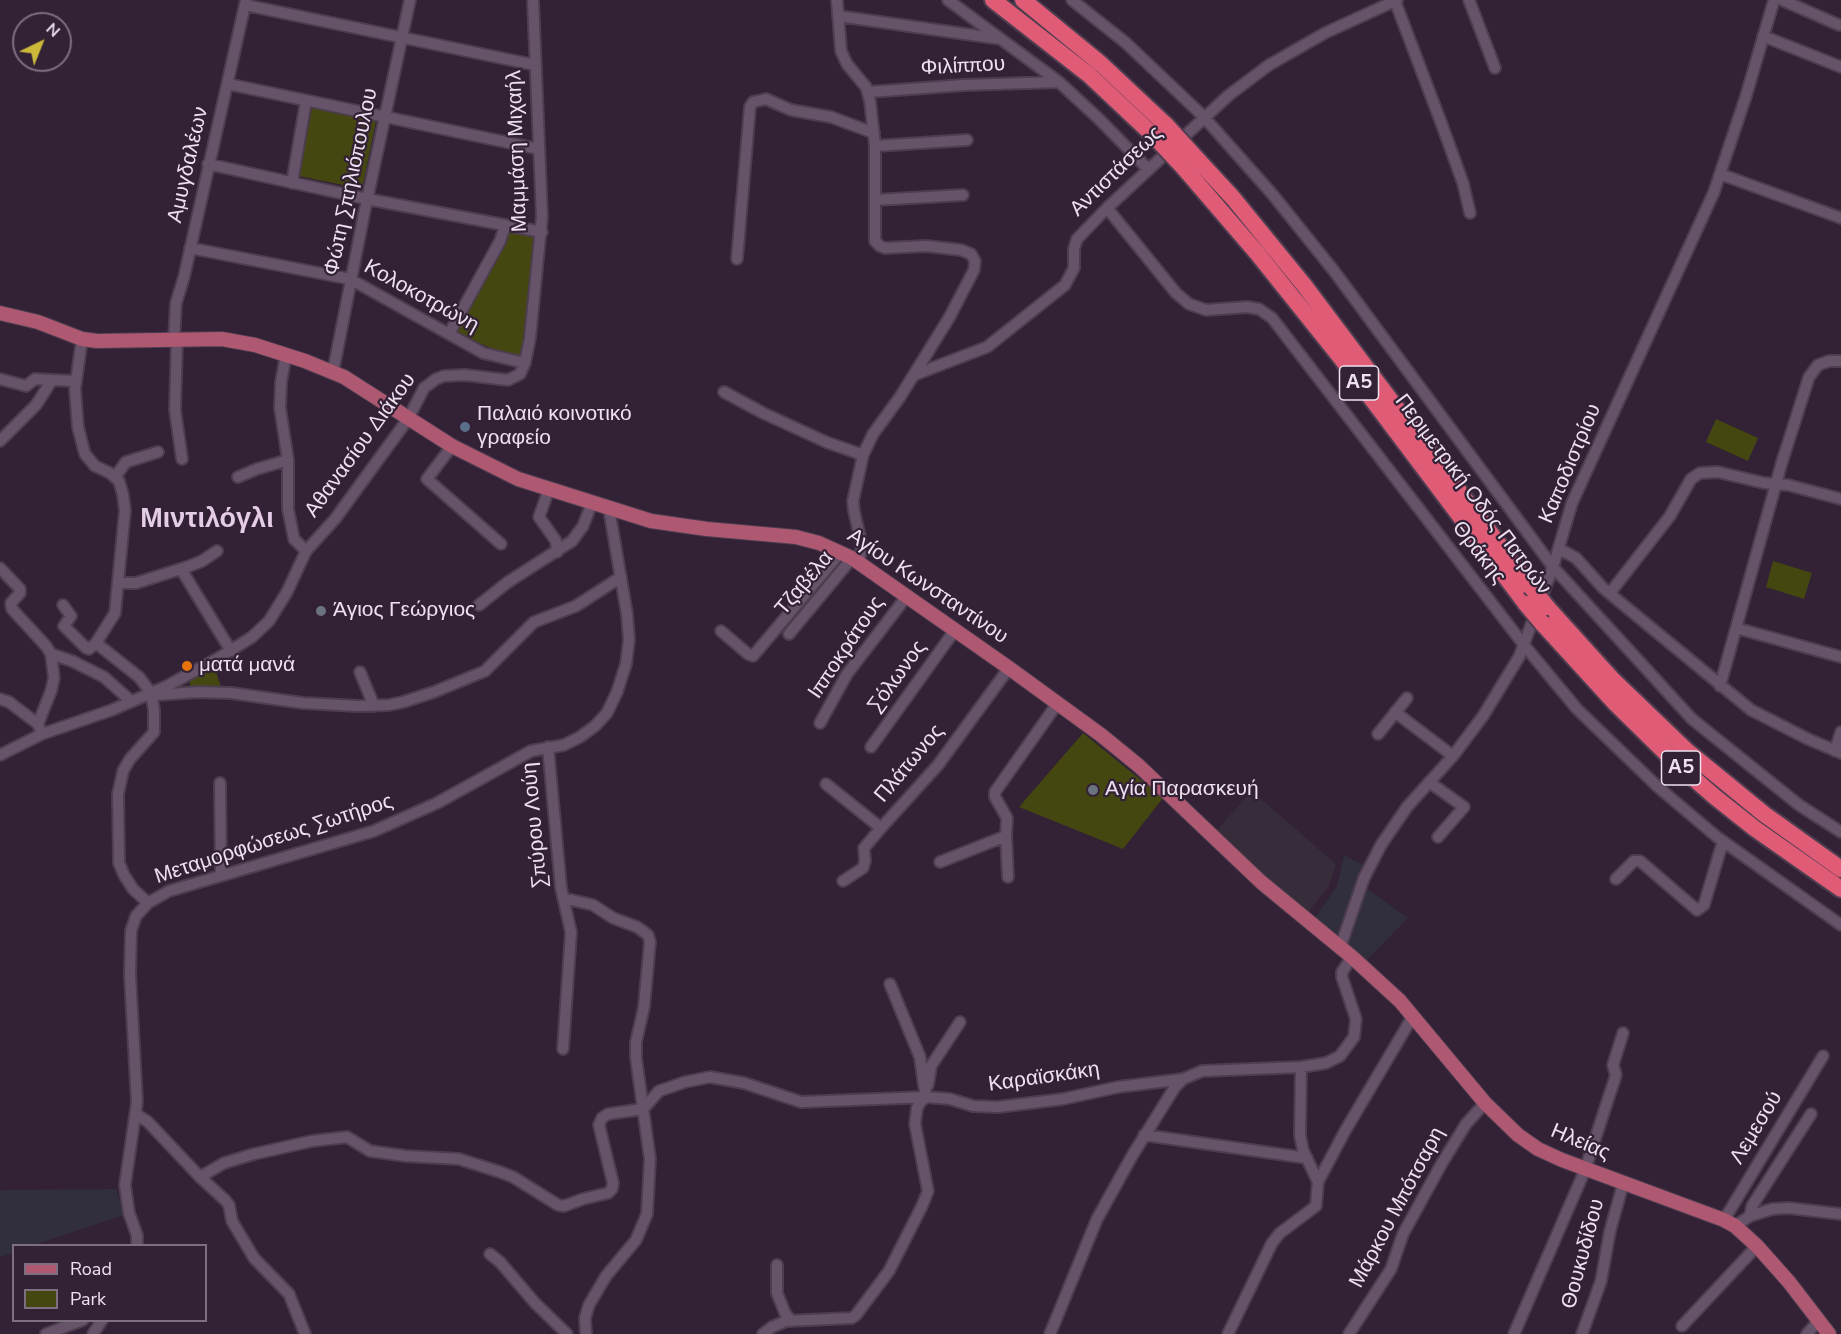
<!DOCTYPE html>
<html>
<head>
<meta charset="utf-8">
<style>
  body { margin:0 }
  #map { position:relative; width:1841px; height:1334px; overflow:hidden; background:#332136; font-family:"Nunito Sans",sans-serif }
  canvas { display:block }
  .legend { position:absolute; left:12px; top:1244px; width:195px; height:78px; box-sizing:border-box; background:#332136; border:2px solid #7d6e80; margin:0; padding:8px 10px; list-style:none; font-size:18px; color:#ede1ef }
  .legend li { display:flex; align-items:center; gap:12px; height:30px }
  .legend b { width:30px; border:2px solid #7d6e80 }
  .north { position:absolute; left:12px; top:12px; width:60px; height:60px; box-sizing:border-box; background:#332136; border:2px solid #7d6e80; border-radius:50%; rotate:43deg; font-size:16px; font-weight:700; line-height:24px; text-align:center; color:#ede1ef }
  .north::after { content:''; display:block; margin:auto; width:21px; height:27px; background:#ccb939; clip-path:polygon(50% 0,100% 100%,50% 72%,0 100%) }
</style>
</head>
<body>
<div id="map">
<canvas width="1841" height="1334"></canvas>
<ul class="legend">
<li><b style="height:8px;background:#af5871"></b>Road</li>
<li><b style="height:16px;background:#444710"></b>Park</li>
</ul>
<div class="north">N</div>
</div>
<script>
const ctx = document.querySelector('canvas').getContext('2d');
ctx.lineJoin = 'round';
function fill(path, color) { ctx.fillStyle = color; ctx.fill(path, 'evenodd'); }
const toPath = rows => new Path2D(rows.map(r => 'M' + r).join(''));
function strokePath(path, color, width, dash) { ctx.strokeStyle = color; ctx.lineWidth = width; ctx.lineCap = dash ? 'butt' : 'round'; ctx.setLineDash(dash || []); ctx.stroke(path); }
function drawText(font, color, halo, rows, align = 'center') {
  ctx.font = font + ' "Nunito Sans",sans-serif'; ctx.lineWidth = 4.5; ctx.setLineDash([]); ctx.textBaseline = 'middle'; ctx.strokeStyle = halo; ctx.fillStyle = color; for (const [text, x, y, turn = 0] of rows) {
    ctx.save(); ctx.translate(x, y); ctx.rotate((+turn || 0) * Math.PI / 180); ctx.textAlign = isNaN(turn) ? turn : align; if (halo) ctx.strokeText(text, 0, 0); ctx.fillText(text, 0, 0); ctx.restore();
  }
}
const commercial = toPath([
  [1252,791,1336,864,1329,886,1305,916,1214,833]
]);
const industrial = toPath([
  [1344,855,1365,866,1338,942,1312,922,1337,886],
  [1365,887,1408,918,1364,963,1343,948],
  [116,1189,124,1215,34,1245,14,1246,13,1253,0,1257,0,1190]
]);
const green = toPath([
  [312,108,376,121,362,189,299,176],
  [510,231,537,236,524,363,455,332],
  [1716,419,1758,438,1748,461,1706,442],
  [1773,561,1812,573,1804,599,1766,587],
  [214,665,222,690,191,691,189,678],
  [1083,733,1163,798,1123,849,1019,807]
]);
const minor = toPath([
  [837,0,841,51,847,64,866,87,870,101,875,146,875,241,880,246,885,248,926,246,961,250,971,254,975,261,974,270,949,318,900,397,873,434,863,455,853,501,854,511,862,546,859,562],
  [948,0,1059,82,1100,120,1148,169],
  [1072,0,1126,43,1203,116,1273,195,1334,271,1553,567,1692,719,1799,805,1841,832],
  [1469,0,1495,68],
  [1782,0,1839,25],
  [1395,1,1442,125,1463,183,1470,213],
  [245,5,535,65],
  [838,16,1001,39],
  [1763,36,1841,67],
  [228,84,539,149],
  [869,92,964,85,1059,82],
  [875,146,967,140],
  [208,164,367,199,542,232],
  [1720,174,1841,218],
  [292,183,306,101],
  [875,200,963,195],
  [1107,208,1176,293,1189,304,1206,310,1247,307,1259,309,1272,318,1524,645,1577,709,1658,787,1717,837,1841,925],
  [190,248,350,279,483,353,525,363],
  [737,259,750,107,753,102,766,99,791,110,831,117,874,133],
  [449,334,500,241,505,226],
  [82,339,75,389,78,427,83,447,85,454,95,466,110,473,119,481,123,495,125,510,115,613,96,643],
  [174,340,176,303,184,277,246,0],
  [177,340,175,410,182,459],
  [286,355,281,382,280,408,288,460,288,509,294,539,306,551],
  [333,372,364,214,410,0],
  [914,375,987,347,1065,285,1074,268,1074,249,1077,239,1107,208,1229,95,1269,65,1325,33,1397,0],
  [0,379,26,386,35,379,52,380],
  [724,392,763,413,826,442,863,455],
  [0,441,36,405,52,380,76,381],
  [452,446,427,479,501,544],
  [115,477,126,462,158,452],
  [238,477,257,469,288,460],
  [549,489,539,517,556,541,557,552],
  [1559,549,1576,558,1603,588,1751,710,1808,739,1841,753],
  [0,568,20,589,20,593,11,603,12,609,46,646,51,654,54,678,51,691,38,724,42,734],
  [181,569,231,651],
  [119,583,136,583,187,567,202,561,217,551],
  [1610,593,1670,516,1691,479,1700,473,1718,472,1764,483,1788,485,1841,499],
  [63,605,71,616,64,626,86,648,89,649,96,643,139,677,151,693,154,710,154,732,130,759,123,771,118,794,119,863,124,875,133,889,148,903],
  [479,605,508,582,572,541,583,526,592,503],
  [1736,628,1841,657],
  [721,631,748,654,753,656,841,552],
  [789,634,852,558],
  [51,654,72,661,104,677,131,701],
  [360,672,374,706],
  [1720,686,1782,462,1809,377,1818,365,1829,361,1841,361],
  [151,693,156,695,198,692,231,693,303,703,358,706,389,705,403,702,434,692,485,671,534,622,576,606,621,577],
  [0,699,9,702,38,724],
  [1395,712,1453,756],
  [820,723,847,674,907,596],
  [1378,734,1407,698],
  [548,747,561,888,571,932,563,1049],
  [871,747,955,630],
  [1835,751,1841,732],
  [0,755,42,734,112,710,167,686,217,659,252,637,269,621,287,592,306,551,335,519,408,419,424,388,436,379,444,376,465,375,508,380,520,374,525,363,530,338,542,217,533,0],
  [1429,782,1464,807,1438,837],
  [220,783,221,876],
  [826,784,881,828,938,765,1009,668],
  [1006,836,1008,877],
  [940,862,1006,836,1007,818,995,797,995,792,1057,704],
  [1616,879,1634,861,1640,861,1697,910,1704,905,1723,841],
  [843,881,863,868,865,861,864,848,881,828],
  [563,898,593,905,613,918,637,927,648,935,650,942,644,1007,636,1042,636,1058,650,1159,647,1214,636,1240,606,1276,589,1305,585,1318,586,1334],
  [1340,948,1364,878,1381,845,1407,807,1453,756,1483,716,1519,657,1553,567,1572,503,1714,192,1746,96,1774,0],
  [890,984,920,1057,924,1086,927,1097],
  [1301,1067,1300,1135,1303,1150,1318,1182],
  [928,1085,931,1066,960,1022],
  [643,1109,659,1091,685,1082,710,1077,744,1083,801,1102,927,1097],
  [136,1114,148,1122,200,1177,225,1200,229,1205,232,1221,254,1258,289,1294,305,1334],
  [1144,1135,1307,1158],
  [200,1177,224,1163,254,1154,312,1141,347,1137,370,1151,406,1156,459,1159,500,1172,513,1177,558,1205,564,1206,583,1199,608,1193,612,1189,613,1183,599,1125,602,1118,608,1114,643,1109],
  [1750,1216,1752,1206,1811,1114],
  [1724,1220,1823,1056],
  [1735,1226,1750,1216,1772,1209,1789,1208,1841,1214],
  [137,1246,137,1235,129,1213,125,1185,137,1102,130,975,131,931,136,916,148,903,169,891,374,831,437,803,531,751,564,745,580,737,595,726,607,713,617,692,626,664,629,640,627,614,609,509],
  [490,1254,500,1262,535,1303,567,1334],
  [777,1265,777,1293,785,1313,791,1321],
  [1682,1326,1757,1246],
  [46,1334,83,1320],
  [93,1334,102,1320],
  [763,1334,772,1327,786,1321,852,1318,856,1315,889,1271,922,1206,928,1191,915,1124,917,1108,921,1101,927,1097,950,1099,973,1106,998,1107,1063,1099,1118,1087,1183,1079],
  [1050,1334,1097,1219,1132,1156,1175,1087,1183,1079,1202,1071,1301,1067,1326,1063,1340,1056,1354,1037,1356,1019,1342,977,1342,972,1352,957],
  [1228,1334,1272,1243,1280,1233,1316,1206,1318,1182,1345,1131,1413,1016],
  [1349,1334,1391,1269,1403,1234,1442,1163,1466,1124,1485,1103],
  [1514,1334,1585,1170,1616,1075,1613,1065,1623,1033],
  [1582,1334,1601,1281,1610,1231,1623,1184],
  [1807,1334,1819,1320]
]);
const major = toPath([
  [0,313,38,322,82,339,97,341,222,339,255,345,305,361,344,377,452,446,518,479,651,521,707,529,796,537,819,543,852,558,1009,668,1101,735,1139,766,1261,882,1352,957,1400,1001,1485,1103,1518,1135,1538,1149,1562,1160,1724,1220,1735,1226,1757,1246,1789,1282,1829,1334]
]);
const highway = toPath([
  [993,0,1089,75,1155,137],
  [1023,0,1101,64,1166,125],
  [1197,159,1233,198,1304,285,1531,587],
  [1184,168,1257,253,1341,358,1526,604],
  [1547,607,1613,680,1687,751,1764,814,1841,869],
  [1542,623,1615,703,1676,763,1715,797,1754,828,1841,889]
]);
const highwayBridge = toPath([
  [1166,125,1197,159],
  [1155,137,1184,168],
  [1531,587,1547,607],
  [1526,604,1542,623]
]);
const markers = [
  [465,427,6,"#5c6f8a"],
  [321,611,6,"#6b7280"],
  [187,666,6,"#e8710a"],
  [1093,790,6,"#6b7280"]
];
const shields = [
  [1359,383,39],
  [1681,768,39]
];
const shieldNames = [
  ["Α5",1359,383],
  ["Α5",1681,768]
];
const streetNames = [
  ["Φιλίππου",963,67,-3],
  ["Μαμμάση Μιχαήλ",518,151,-92],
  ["Αμυγδαλέων",189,165,-77],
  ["Αντιστάσεως",1117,172,-44],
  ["Φώτη Σπηλιόπουλου",352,182,-78],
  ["Κολοκοτρώνη",421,297,29],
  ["Αθανασίου Διάκου",361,446,-54],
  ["Καποδιστρίου",1571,464,-67],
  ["Περιμετρική Οδός Πατρών",1472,495,53],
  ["Θράκης",1478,553,52],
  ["Τζαβέλα",805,584,-50],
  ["Αγίου Κωνσταντίνου",927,587,34],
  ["Ιπποκράτους",847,648,-56],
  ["Σόλωνος",898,677,-54],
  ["Πλάτωνος",910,764,-50],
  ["Σπύρου Λούη",536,825,-95],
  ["Μεταμορφώσεως Σωτήρος",274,840,-18],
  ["Καραϊσκάκη",1044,1078,-8],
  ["Λεμεσού",1757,1128,-59],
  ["Ηλείας",1580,1143,23],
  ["Μάρκου Μπότσαρη",1398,1208,-62],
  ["Θουκυδίδου",1584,1254,-75]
];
const poiNames = [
  ["Παλαιό κοινοτικό",477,415],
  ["γραφείο",477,439],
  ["Άγιος Γεώργιος",333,611],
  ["ματά μανά",199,666],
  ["Αγία Παρασκευή",1105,790]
];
const districtNames = [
  ["Μιντιλόγλι",207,520]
];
fill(commercial, '#372c3a');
fill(industrial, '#312e3e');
fill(green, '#444710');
strokePath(minor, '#4d3e4f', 14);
strokePath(major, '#4d3e4f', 16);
strokePath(highway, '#4d3e4f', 20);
strokePath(minor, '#675369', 10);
strokePath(major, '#af5871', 14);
strokePath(highway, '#df5b76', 16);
strokePath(highwayBridge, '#4d3e4f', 20, []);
strokePath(highwayBridge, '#df5b76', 16);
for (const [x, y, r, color] of markers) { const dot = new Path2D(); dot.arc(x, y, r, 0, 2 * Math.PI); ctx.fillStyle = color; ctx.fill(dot); strokePath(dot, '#332136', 2); }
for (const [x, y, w] of shields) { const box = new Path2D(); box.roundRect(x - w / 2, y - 17, w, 34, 4.5); ctx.fillStyle = '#332136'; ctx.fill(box); strokePath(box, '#ede1ef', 1.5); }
drawText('bold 20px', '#ede1ef', null, shieldNames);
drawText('21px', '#ede1ef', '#332136', streetNames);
drawText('21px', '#ede1ef', '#332136', poiNames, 'left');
drawText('bold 27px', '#e5cde8', '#332136', districtNames);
</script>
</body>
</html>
